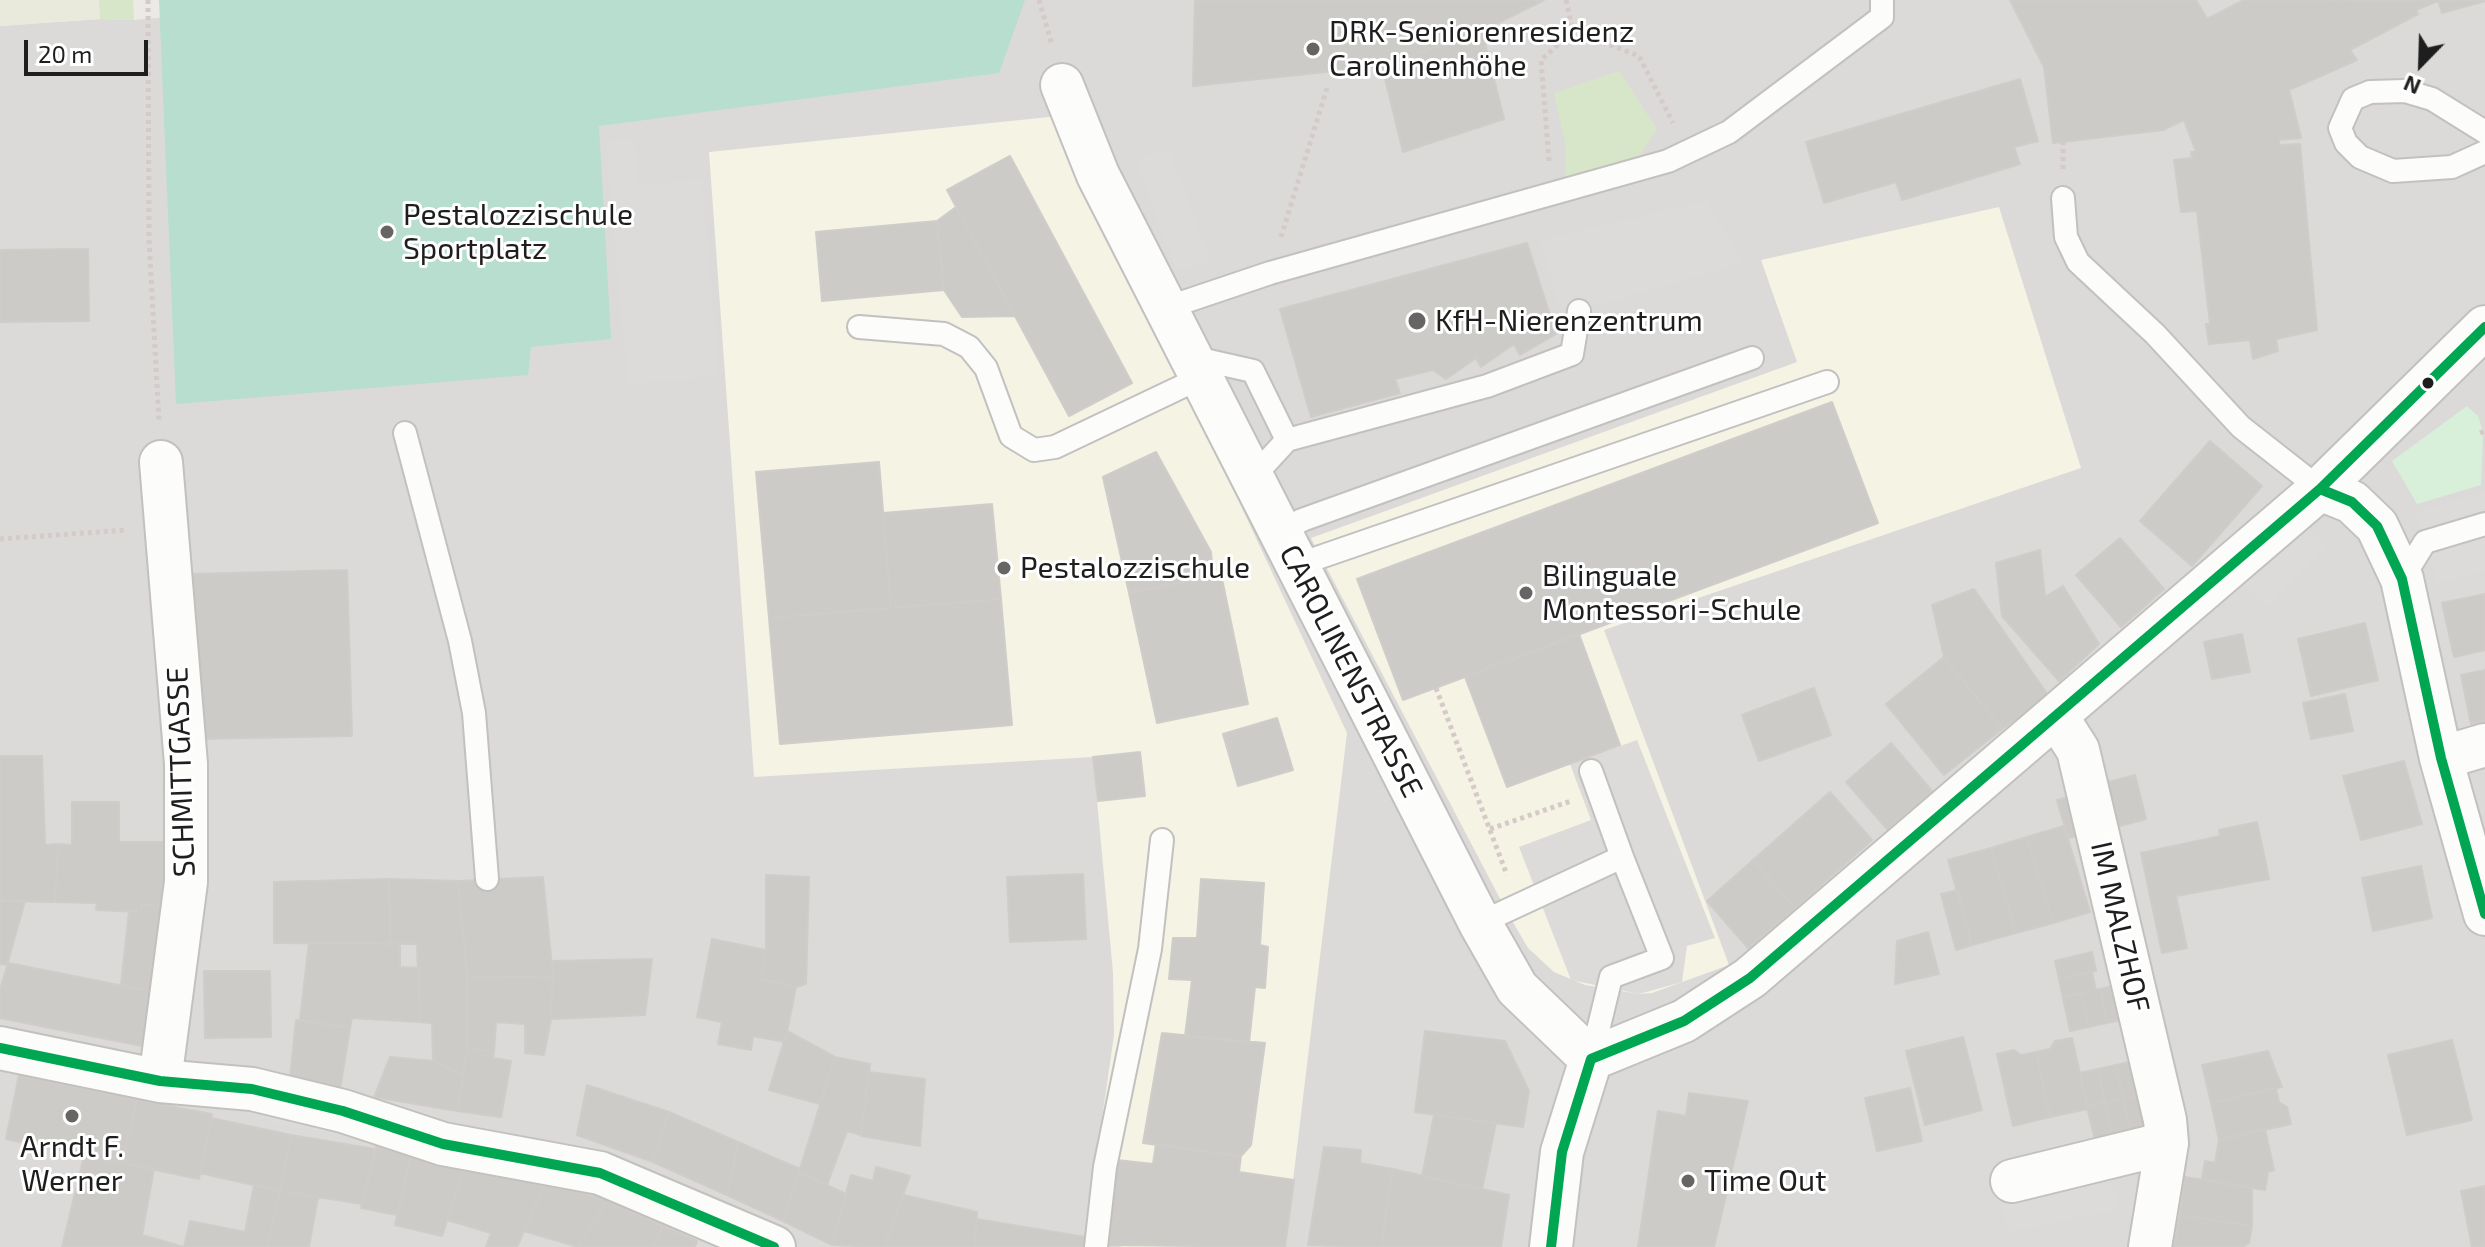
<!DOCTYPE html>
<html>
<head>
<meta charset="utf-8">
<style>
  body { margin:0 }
  #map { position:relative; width:2485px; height:1247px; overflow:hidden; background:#eceae7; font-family:"Exo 2",sans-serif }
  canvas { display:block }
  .north { position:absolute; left:2381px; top:24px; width:80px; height:80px; -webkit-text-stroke:6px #fff; paint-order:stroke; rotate:203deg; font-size:22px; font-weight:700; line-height:32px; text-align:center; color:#1e1e1e }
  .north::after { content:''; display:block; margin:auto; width:28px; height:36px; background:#1e1e1e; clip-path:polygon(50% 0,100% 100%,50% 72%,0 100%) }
  .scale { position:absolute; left:24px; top:40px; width:124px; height:36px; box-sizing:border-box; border:4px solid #1e1e1e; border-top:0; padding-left:10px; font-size:24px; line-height:28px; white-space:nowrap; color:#1e1e1e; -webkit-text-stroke:6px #fff; paint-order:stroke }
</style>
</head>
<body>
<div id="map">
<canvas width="2485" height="1247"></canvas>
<div class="north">N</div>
<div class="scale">20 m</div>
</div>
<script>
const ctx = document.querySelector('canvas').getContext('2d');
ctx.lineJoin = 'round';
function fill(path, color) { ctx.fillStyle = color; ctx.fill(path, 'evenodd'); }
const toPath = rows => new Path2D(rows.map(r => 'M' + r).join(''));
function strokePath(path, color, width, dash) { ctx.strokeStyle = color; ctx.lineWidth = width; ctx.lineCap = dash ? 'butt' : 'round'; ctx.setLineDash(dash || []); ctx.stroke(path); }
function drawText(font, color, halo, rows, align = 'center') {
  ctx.font = font + ' "Exo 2",sans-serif'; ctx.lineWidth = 6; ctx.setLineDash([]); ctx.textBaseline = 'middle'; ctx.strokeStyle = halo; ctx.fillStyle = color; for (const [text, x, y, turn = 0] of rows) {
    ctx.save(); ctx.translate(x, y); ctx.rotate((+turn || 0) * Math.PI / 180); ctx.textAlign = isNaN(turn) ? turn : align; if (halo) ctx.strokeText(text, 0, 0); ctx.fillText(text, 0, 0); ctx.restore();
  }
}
const residential = toPath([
  [372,0,2485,0,2485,1247,0,1247,0,26,100,19,134,20]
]);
const education = toPath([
  [1059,116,1347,733,1285,1247,1123,1247,1085,1237,1114,1035,1113,973,1093,757,754,777,709,152],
  [1999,207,2081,468,1604,630,1729,965,1652,993,1639,994,1585,985,1554,972,1528,948,1507,912,1311,538,1797,362,1761,260]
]);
const farmland = toPath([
  [0,0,99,0,100,19,0,26]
]);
const grass = toPath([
  [99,0,133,0,134,20,100,19],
  [1619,71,1657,129,1640,155,1565,179,1566,147,1554,93]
]);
const park = toPath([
  [2467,406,2478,416,2483,432,2481,485,2417,504,2392,461]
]);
const pitch = toPath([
  [159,0,1025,0,999,73,599,126,611,339,531,347,528,375,176,404]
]);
const parking = toPath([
  [634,140,638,185,702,180,719,376,628,384,606,142],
  [1169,149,1210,260,1177,271,1136,161],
  [1706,201,1744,262,1562,316,1541,240],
  [2485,492,2485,570,2437,584,2416,512],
  [2298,519,2325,546,2266,605,2239,579],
  [1637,740,1715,938,1687,946,1682,982,1639,994,1571,980,1519,847,1591,820,1570,764],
  [250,1103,341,1122,338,1136,247,1117],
  [2111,1178,2118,1209,2007,1232,2003,1201]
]);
const building = toPath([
  [1195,0,1544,0,1482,31,1382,66,1193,86,1195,0],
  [2010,0,2196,0,2207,19,2244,0,2485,1,2442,13,2438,1,2416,10,2418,14,2350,50,2357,60,2289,90,2301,138,2279,140,2279,145,2300,144,2317,330,2276,339,2278,351,2253,359,2250,340,2209,344,2206,324,2210,324,2197,211,2181,212,2174,160,2192,158,2191,152,2196,152,2184,120,2163,130,2053,143,2044,67,2010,0],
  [1482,31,1504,119,1403,152,1382,66,1482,31],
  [2020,79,2038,141,2014,147,2020,164,1902,200,1896,182,1824,203,1806,142,2020,79],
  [1010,156,1132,383,1069,416,947,190,1010,156],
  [956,207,1015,316,962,317,944,290,937,221,956,207],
  [937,221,944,290,822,301,816,232,937,221],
  [1527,243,1556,334,1520,355,1514,344,1481,367,1476,358,1446,379,1433,370,1395,379,1400,393,1311,417,1280,309,1527,243],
  [88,249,89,321,0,322,0,250,88,249],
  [1832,402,1878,523,1403,700,1357,579,1832,402],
  [2210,441,2262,486,2192,566,2140,521,2210,441],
  [1156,452,1211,552,1213,576,1129,593,1103,477,1156,452],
  [879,462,891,608,769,618,756,472,879,462],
  [992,504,1001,599,891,608,883,513,992,504],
  [2120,538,2164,589,2121,627,2076,575,2120,538],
  [2040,550,2045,597,2063,586,2099,644,2059,681,2002,616,1996,563,2040,550],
  [347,570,352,736,196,739,192,574,347,570],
  [1221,574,1248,704,1157,723,1129,593,1221,574],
  [1974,589,2048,695,2002,729,1944,657,1932,605,1974,589],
  [2485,594,2485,650,2454,657,2442,603,2485,594],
  [1001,599,1012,725,780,744,769,618,1001,599],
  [2365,623,2378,680,2311,696,2298,639,2365,623],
  [1579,634,1620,745,1507,787,1465,677,1579,634],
  [2242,634,2250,672,2212,679,2204,642,2242,634],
  [1944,657,2002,729,1944,775,1886,704,1944,657],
  [2485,670,2485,721,2471,724,2461,675,2485,670],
  [1814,688,1831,735,1759,761,1742,715,1814,688],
  [2345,694,2353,731,2311,739,2303,703,2345,694],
  [1277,718,1293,770,1238,786,1223,734,1277,718],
  [1891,743,1932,791,1887,829,1846,782,1891,743],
  [1140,752,1145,796,1098,801,1093,757,1140,752],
  [0,756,42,756,45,845,58,844,55,902,0,901,0,756],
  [2404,761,2422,824,2361,840,2343,776,2404,761],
  [2135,775,2146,819,2116,827,2105,783,2135,775],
  [1830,792,1872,840,1795,908,1753,860,1830,792],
  [2073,796,2084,834,2068,838,2057,800,2073,796],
  [72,802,119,802,119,842,172,842,168,907,142,904,141,912,96,910,97,903,55,902,58,844,72,845,72,802],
  [2257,822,2269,879,2176,896,2187,948,2162,953,2141,853,2220,836,2219,830,2257,822],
  [2064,826,2090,912,2053,923,2027,837,2064,826],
  [2027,837,2053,923,2016,933,1991,848,2027,837],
  [1991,848,2016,933,1972,945,1948,860,1991,848],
  [1753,860,1795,908,1748,948,1707,901,1753,860],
  [2421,866,2432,918,2373,931,2362,878,2421,866],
  [1083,874,1086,939,1010,942,1007,877,1083,874],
  [766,875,809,877,806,984,796,987,760,979,766,950,766,875],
  [543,877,553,976,467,978,458,881,543,877],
  [389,879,390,944,274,943,274,882,389,879],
  [389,879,458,881,467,970,467,1049,463,1074,433,1061,432,1023,420,1022,417,944,390,944,389,879],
  [1201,879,1264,883,1260,945,1268,947,1265,988,1255,987,1249,1043,1185,1036,1192,980,1169,979,1173,938,1197,938,1201,879],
  [1958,890,1972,945,1956,950,1941,894,1958,890],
  [0,901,25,901,7,965,0,964,0,901],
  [142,904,168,907,159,993,121,985,129,911,141,912,142,904],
  [1928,932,1939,974,1895,984,1897,941,1928,932],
  [712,939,766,950,760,979,796,987,785,1042,753,1036,751,1050,718,1044,722,1022,697,1017,712,939],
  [309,942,400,944,400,967,419,968,420,1022,352,1018,350,1028,300,1020,309,942],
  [2092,952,2096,971,2059,979,2055,961,2092,952],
  [652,959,645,1015,551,1019,553,961,652,959],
  [8,963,159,993,152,1048,0,1018,0,990,8,963],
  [204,971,270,971,271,1037,205,1038,204,971],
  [2092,972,2096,990,2063,998,2059,979,2092,972],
  [553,976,551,1019,544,1055,525,1053,525,1024,496,1022,494,1052,467,1049,467,978,553,976],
  [2118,985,2126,1019,2107,1023,2100,989,2118,985],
  [2100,989,2107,1023,2089,1027,2081,993,2100,989],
  [2081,993,2089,1027,2070,1031,2063,998,2081,993],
  [296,1020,350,1028,340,1090,290,1079,296,1020],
  [787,1031,835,1057,820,1104,769,1090,787,1031],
  [1425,1031,1505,1041,1529,1091,1523,1127,1415,1112,1425,1031],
  [1162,1033,1265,1043,1251,1145,1241,1156,1143,1143,1162,1033],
  [1963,1037,1982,1110,1925,1125,1906,1051,1963,1037],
  [2072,1038,2088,1109,2050,1117,2036,1052,2050,1049,2055,1041,2072,1038],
  [2452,1040,2472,1120,2407,1135,2388,1055,2452,1040],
  [467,1049,494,1052,493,1058,511,1061,501,1117,457,1111,467,1049],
  [2014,1050,2021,1055,2036,1052,2050,1117,2013,1126,1997,1054,2014,1050],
  [2268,1051,2282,1087,2211,1103,2202,1065,2268,1051],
  [390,1057,433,1061,463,1074,457,1111,374,1097,390,1057],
  [835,1057,870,1064,861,1135,847,1131,827,1185,799,1172,835,1057],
  [2134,1061,2142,1094,2123,1099,2116,1065,2134,1061],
  [2116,1065,2123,1099,2105,1102,2098,1069,2116,1065],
  [2098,1069,2105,1102,2087,1107,2080,1073,2098,1069],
  [869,1072,925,1079,920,1146,861,1136,869,1072],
  [19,1075,137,1100,122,1163,6,1139,19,1075],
  [587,1085,669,1112,653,1162,577,1135,587,1085],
  [1910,1088,1922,1141,1877,1151,1865,1098,1910,1088],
  [2276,1088,2279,1102,2287,1107,2291,1124,2219,1140,2211,1103,2276,1088],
  [1689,1093,1748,1101,1714,1247,1638,1247,1658,1111,1686,1116,1689,1093],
  [2142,1094,2149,1128,2131,1132,2123,1099,2142,1094],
  [2123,1099,2131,1132,2113,1136,2105,1102,2123,1099],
  [137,1100,212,1114,199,1179,122,1163,137,1100],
  [2105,1102,2113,1136,2095,1140,2087,1107,2105,1102],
  [669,1112,738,1142,727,1195,653,1162,669,1112],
  [1434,1115,1496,1123,1482,1189,1422,1177,1434,1115],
  [211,1118,291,1135,280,1191,200,1173,211,1118],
  [2265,1129,2274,1170,2268,1172,2265,1190,2202,1179,2205,1161,2215,1163,2219,1140,2265,1129],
  [291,1135,375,1149,362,1204,280,1191,291,1135],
  [738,1142,800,1169,783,1221,727,1195,738,1142],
  [1156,1144,1241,1156,1239,1172,1294,1180,1285,1247,1106,1245,1117,1160,1153,1164,1156,1144],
  [376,1147,411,1155,397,1215,361,1208,376,1147],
  [1324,1147,1361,1150,1360,1163,1393,1169,1381,1247,1308,1245,1324,1147],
  [411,1155,465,1166,442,1236,395,1225,411,1155],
  [84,1156,154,1169,142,1235,184,1247,62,1247,84,1156],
  [465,1166,546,1181,517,1247,486,1247,491,1233,447,1220,465,1166],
  [876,1167,910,1176,884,1247,832,1245,851,1175,873,1181,876,1167],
  [1393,1169,1509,1195,1501,1247,1381,1247,1393,1169],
  [799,1172,846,1194,832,1245,783,1221,799,1172],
  [2185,1177,2252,1188,2252,1226,2180,1215,2185,1177],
  [546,1181,607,1201,578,1247,524,1231,546,1181],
  [254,1185,280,1191,267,1247,184,1247,190,1221,245,1232,254,1185],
  [2485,1186,2485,1247,2472,1247,2461,1191,2485,1186],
  [280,1191,318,1197,309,1247,267,1247,280,1191],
  [904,1195,977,1212,975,1247,884,1247,904,1195],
  [607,1201,663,1226,654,1247,578,1247,607,1201],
  [2180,1215,2252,1226,2249,1243,2243,1247,2174,1247,2180,1215],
  [976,1219,1085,1237,1085,1247,975,1247,976,1219],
  [663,1226,697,1241,695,1247,654,1247,663,1226]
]);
const path = toPath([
  [148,0,149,239,159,421],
  [1039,0,1052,45],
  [1566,0,1573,31],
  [1549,161,1541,60,1573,31,1639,56,1673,123],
  [2063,169,2063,142],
  [1281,237,1327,88],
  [2480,433,2485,431],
  [0,539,126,530],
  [1436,688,1507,875],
  [1490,829,1571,801]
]);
const lane = toPath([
  [2485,132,2432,99,2405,91,2370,92,2353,99,2340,128,2346,143,2360,157,2393,171,2452,167,2485,152],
  [2063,198,2066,237,2078,262,2155,334,2241,427,2320,489],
  [1166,308,1270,273,1668,161,1729,132,1882,17,1882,0],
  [859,327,944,334,969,347,986,368,1011,436,1034,450,1055,447,1202,377],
  [1191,357,1253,371,1287,440,1253,477],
  [405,433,460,641,474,713,487,879],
  [1287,440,1487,386,1572,354,1579,311],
  [1280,532,1302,520,1752,358],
  [1297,565,1827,382],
  [2402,579,2425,542,2485,524],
  [1591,771,1622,857],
  [1480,923,1622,857,1662,958,1611,977,1591,1059],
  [1096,1247,1105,1167,1150,949,1162,840]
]);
const street = toPath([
  [1062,85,1098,175,1480,923,1517,988,1591,1059],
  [2320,489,2352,502,2377,526,2402,579,2441,758,2485,914],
  [2441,758,2485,745],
  [0,1048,160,1081,252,1089,343,1111,443,1144,600,1173,774,1247],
  [1591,1059,1684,1021,1750,978,2320,489,2485,327],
  [160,1081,186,882,186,764,161,462],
  [2012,1181,2167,1143,2165,1120,2078,750,2057,717],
  [1551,1247,1562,1152,1591,1059],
  [2150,1247,2167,1143]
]);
const bus1 = toPath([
  [2320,489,2352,502,2377,526,2402,579,2441,758,2485,914],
  [0,1048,160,1081,252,1089,343,1111,443,1144,600,1173,774,1247],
  [1551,1247,1562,1152,1591,1059,1684,1021,1750,978,2320,489,2485,327]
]);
const markers = [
  [1313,49,8,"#666564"],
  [387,232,8,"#666564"],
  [1417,321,10,"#666564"],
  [2428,383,7,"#1e1e1e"],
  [1004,568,8,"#666564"],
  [1526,593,8,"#666564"],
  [72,1116,8,"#666564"],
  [1688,1181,8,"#666564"]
];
const poiNames = [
  ["DRK-Seniorenresidenz",1329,32],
  ["Carolinenhöhe",1329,66],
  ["Pestalozzischule",403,215],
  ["Sportplatz",403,249],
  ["KfH-Nierenzentrum",1435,321],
  ["Pestalozzischule",1020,568],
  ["Bilinguale",1542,576],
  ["Montessori-Schule",1542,610],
  ["Arndt F.",72,1147,"center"],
  ["Werner",72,1181,"center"],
  ["Time Out",1704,1181]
];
const streetNames = [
  ["CAROLINENSTRASSE",1351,671,63],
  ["SCHMITTGASSE",181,772,-92],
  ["IM MALZHOF",2120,927,77]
];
fill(residential, '#dbdad8');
fill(education, '#f4f3e4');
fill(farmland, '#e9eadb');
fill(grass, '#d7e6c9');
fill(park, '#d8efd9');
fill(pitch, '#b7decf');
fill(parking, '#dcdbda');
fill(building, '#cdcbc8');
strokePath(building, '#cfccc9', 2);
strokePath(lane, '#c2c1bf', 26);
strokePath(street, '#c2c1bf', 46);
strokePath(path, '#d5cac7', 5, [4, 4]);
strokePath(lane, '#fcfcfb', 22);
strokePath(street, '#fcfcfb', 42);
strokePath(bus1, '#00a651', 10);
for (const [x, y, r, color] of markers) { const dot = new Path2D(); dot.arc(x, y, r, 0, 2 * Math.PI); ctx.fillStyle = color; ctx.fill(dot); strokePath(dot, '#fff', 3); }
drawText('30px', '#1e1e1e', '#fff', poiNames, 'left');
drawText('30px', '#1e1e1e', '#fff', streetNames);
</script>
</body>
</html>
